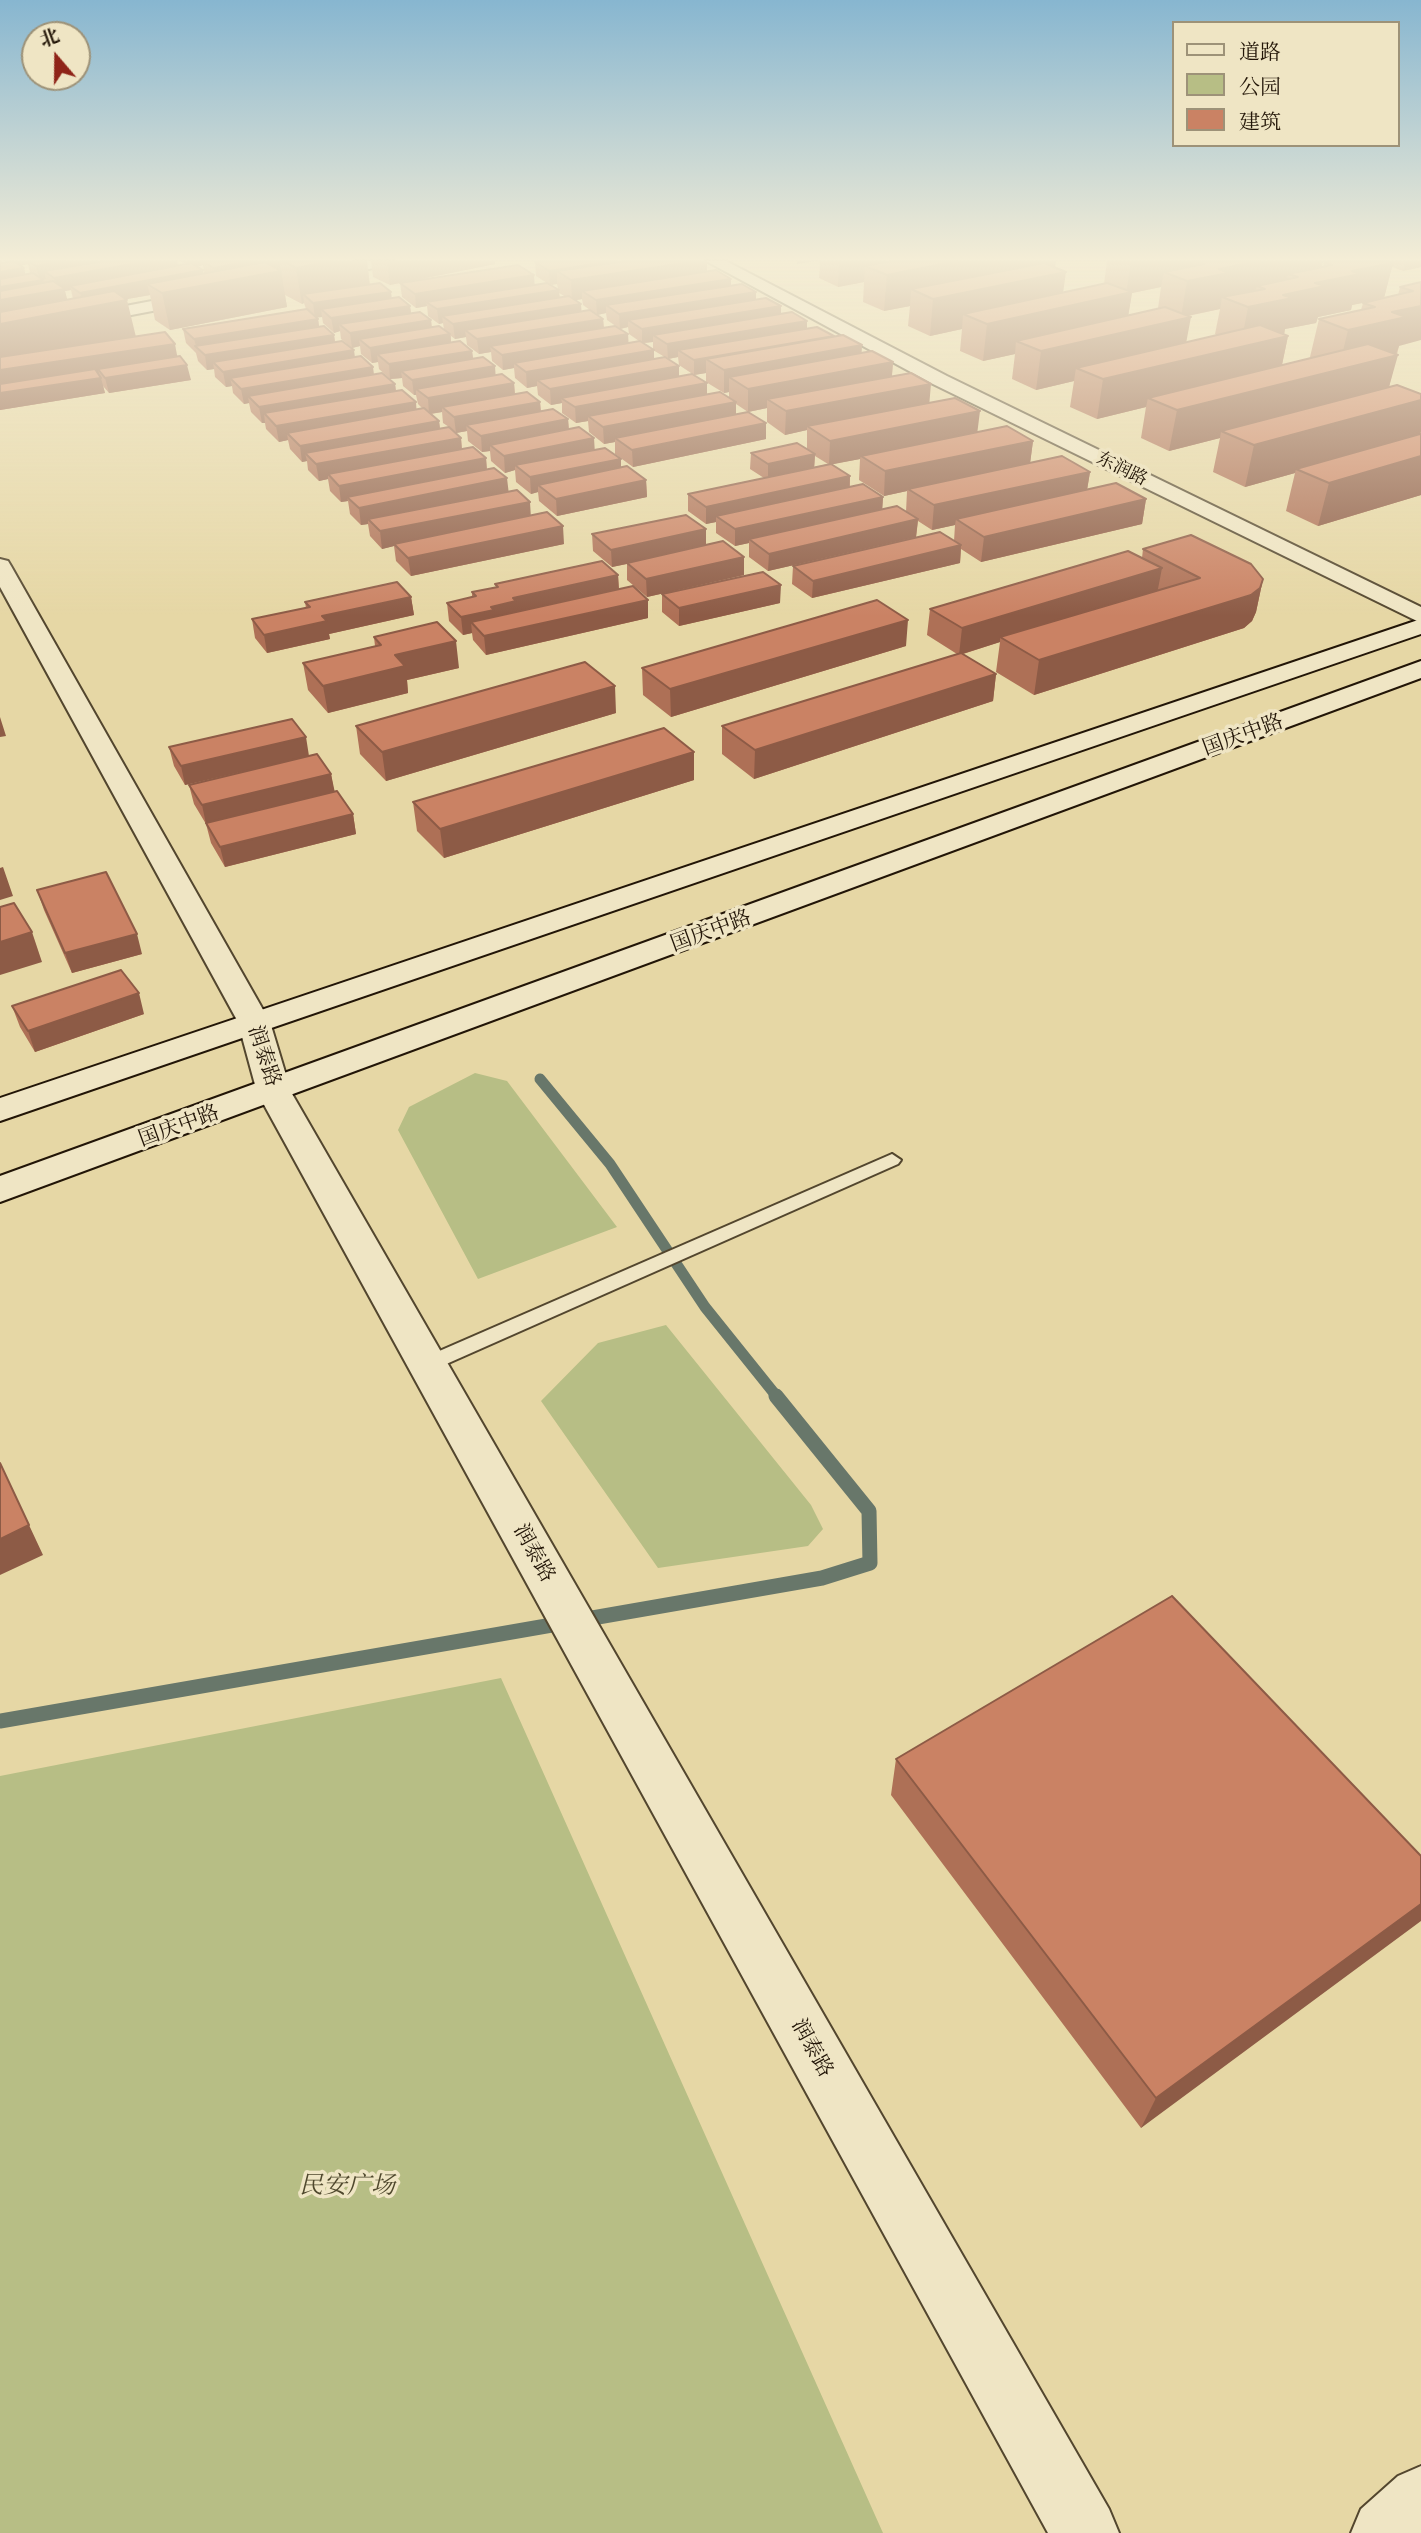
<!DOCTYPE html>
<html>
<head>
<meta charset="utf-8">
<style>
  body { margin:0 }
  #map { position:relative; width:1421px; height:2533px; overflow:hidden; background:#e6d7a5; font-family:"Libre Caslon Text","Noto Serif SC",serif }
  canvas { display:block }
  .legend { position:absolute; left:1172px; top:21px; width:228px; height:126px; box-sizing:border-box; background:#efe5c4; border:2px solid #9d9278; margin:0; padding:9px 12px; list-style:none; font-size:21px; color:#221507 }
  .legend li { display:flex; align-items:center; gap:14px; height:35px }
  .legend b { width:35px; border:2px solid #9d9278 }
  .north { position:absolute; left:21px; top:21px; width:70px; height:70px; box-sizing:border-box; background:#efe5c4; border:2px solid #9d9278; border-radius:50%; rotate:340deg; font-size:19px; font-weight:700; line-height:28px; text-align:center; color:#221507 }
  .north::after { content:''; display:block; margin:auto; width:24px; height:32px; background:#8f2418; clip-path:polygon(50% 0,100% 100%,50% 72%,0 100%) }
</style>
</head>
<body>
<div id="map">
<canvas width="1421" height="2533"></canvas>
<ul class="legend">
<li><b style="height:9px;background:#efe5c4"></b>道路</li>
<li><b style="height:19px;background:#b7be85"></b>公园</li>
<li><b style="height:19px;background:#ca8264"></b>建筑</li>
</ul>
<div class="north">北</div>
</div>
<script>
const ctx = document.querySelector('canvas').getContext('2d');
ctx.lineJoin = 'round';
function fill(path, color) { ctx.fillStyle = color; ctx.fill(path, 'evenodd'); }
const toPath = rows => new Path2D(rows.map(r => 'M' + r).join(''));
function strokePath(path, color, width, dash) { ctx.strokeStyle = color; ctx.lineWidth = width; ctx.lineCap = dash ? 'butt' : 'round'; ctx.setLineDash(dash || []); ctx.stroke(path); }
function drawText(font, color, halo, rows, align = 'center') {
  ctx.font = font + ' "Libre Caslon Text","Noto Serif SC",serif'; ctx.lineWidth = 7; ctx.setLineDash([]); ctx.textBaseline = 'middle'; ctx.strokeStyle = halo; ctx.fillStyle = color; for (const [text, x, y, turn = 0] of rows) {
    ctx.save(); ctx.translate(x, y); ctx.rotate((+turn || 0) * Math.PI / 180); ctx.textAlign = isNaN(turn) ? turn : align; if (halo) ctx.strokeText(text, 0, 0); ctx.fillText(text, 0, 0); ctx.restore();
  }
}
const green = toPath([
  [475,1073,507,1081,617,1227,478,1279,398,1130,409,1107],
  [666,1325,811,1505,823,1529,808,1546,658,1568,541,1401,598,1343],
  [501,1678,883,2533,0,2533,0,1776]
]);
const streamFar1 = toPath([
  [540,1079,610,1164,705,1307,778,1398]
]);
const stream = toPath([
  [0,1721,822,1578,870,1563,869,1511,776,1396]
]);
const service = toPath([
  [892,1154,901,1160,898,1164,435,1369,428,1372,421,1369,418,1364,421,1359,892,1154]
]);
const tertiary = toPath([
  [360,261,393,261,385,266,315,279,307,274,315,269,360,261],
  [706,261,726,261,947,376,1421,607,1421,623,933,384,706,261],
  [204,291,212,296,210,300,0,340,0,330,204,291],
  [0,559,8,561,11,566,270,1022,291,1092,1109,2509,1119,2533,1048,2533,257,1092,238,1022,0,587,0,559],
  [1421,2466,1421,2533,1351,2533,1361,2509,1398,2476,1421,2466]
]);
const secondary = toPath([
  [1421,619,1421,634,0,1121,0,1098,1421,619],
  [1421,661,1421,678,0,1202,0,1176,1421,661]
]);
const wall = toPath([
  [0,261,5,263,11,261,177,261,178,266,186,264,180,261,367,261,370,285,392,298,410,306,411,313,431,320,432,327,444,330,443,323,439,324,428,316,427,306,416,308,402,297,400,283,390,285,373,277,371,261,495,261,495,264,403,283,534,285,547,283,536,276,535,262,707,271,731,286,756,292,756,299,781,306,781,314,807,328,862,353,893,362,892,376,930,403,978,432,1033,441,1030,463,1090,472,1087,490,1146,499,1142,524,981,562,961,549,960,563,812,598,792,584,793,566,954,541,955,525,932,530,918,521,916,537,768,571,749,557,749,543,735,546,716,533,716,522,706,524,688,511,688,494,764,478,750,469,751,453,807,449,807,430,785,435,767,422,767,408,748,412,766,439,633,467,615,454,615,442,604,444,589,432,588,421,576,423,562,413,562,403,551,405,538,395,537,386,527,388,515,378,514,368,503,370,492,361,491,352,479,354,467,345,466,337,455,339,451,336,451,342,472,351,473,359,495,375,514,383,515,394,540,402,541,411,568,419,569,429,594,450,621,459,621,468,646,480,647,497,557,516,539,501,538,492,531,494,516,482,515,470,505,473,491,461,490,451,482,452,468,441,467,431,456,433,461,438,462,449,486,458,487,470,531,516,564,544,411,576,396,561,394,546,382,549,370,536,368,524,361,525,350,514,348,501,341,502,330,491,328,479,319,481,308,470,307,461,302,462,290,449,288,440,279,442,266,429,265,423,262,423,251,412,249,403,244,404,233,393,232,386,226,387,215,377,214,369,207,370,198,361,196,353,186,343,183,329,306,309,304,303,302,304,285,295,287,307,170,330,155,320,150,295,126,299,135,337,177,357,191,380,109,393,103,386,105,393,0,410],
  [28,264,30,273,25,274,24,268,20,266],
  [203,265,204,273,203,274,197,267],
  [557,284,558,289,550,285],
  [71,290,73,299,67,300,65,291],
  [559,293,566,297,560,298],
  [582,299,583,305,590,310,581,312,576,300],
  [606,313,607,320,620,329,628,327,629,334,639,341,628,343,604,327,603,319,597,315],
  [317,317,322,317,323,323,334,333,340,331,341,339,352,348,360,346,361,354,372,363,378,362,379,369,390,379,402,378,403,386,414,395,416,395,418,404,423,409,416,410,396,391,395,384,374,375,335,342,334,335,319,326,318,319],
  [653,342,653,350,668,359,654,359,654,350,643,343],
  [678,357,679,365,694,375,706,373,706,382,724,393,729,392,729,397,707,394,707,383,679,376,668,359],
  [736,404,748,412,736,414],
  [442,412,443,423,449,427,440,429,439,421,431,414],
  [815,456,828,464,814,467],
  [860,459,859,480,884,496,907,491,906,512,882,509,883,497,850,487,850,476,832,464],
  [820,261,1056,261,1055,267,1063,292,1104,284,1107,261,1106,261,1323,261,1321,267,1323,267,1324,262,1329,261,1421,261,1421,267,1403,271,1392,267,1384,298,1398,295,1400,287,1421,282,1399,346,1389,387,1421,434,1421,495,1318,526,1286,511,1295,473,1245,487,1213,472,1220,438,1169,451,1141,438,1146,407,1097,419,1070,407,1074,381,1036,390,1012,379,1015,354,983,361,960,351,962,329,930,336,908,326,910,306,884,311,863,302,864,282,838,287,819,278],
  [1161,287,1158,308,1159,309,1128,316,1132,293],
  [1363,303,1361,310,1319,319,1310,357,1313,358,1282,365,1288,336,1284,334,1285,329,1316,323,1318,317,1351,310,1352,305],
  [1220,309,1215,334,1217,335,1186,342,1188,316],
  [706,529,706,545,744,575,647,597,627,580,627,564,612,567,593,551,592,534],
  [1143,549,1263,579,1256,612,1252,621,1244,628,1034,695,996,672,1000,642,963,654,996,674,993,701,754,779,722,754,722,726,957,654,927,635,930,609,1142,558],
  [618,575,619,589,648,600,648,618,486,655,473,640,472,633,463,635,449,621,447,603,472,597,472,592,496,587,495,584],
  [662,594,780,603,679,626,662,612],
  [411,597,414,615,329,634,330,639,267,653,255,638,252,619,306,608,305,602],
  [374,637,459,668,407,680,408,693,328,713,308,690,303,663,375,646],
  [906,646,671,717,643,695,642,668],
  [616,713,386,781,360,754,356,726],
  [169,747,309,756,185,785,174,766],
  [694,752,694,780,444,858,417,831,413,802],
  [331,774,334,792,353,814,356,834,225,867,211,843,206,824,194,804,189,785],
  [37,890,142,954,72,973,44,910],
  [12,1006,144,1014,35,1052,20,1027],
  [896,1759,1421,1856,1141,2128,891,1795]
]);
const shadedWall = toPath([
  [17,261,27,261,28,264,19,266],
  [65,261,146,261,44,271,46,279,40,280,36,266],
  [149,261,177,261,179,270,70,286,71,290,65,291,70,310,0,322,0,287,43,280,46,292,57,290,54,278],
  [190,261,228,261,202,261,203,265,192,267],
  [252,261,279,261,281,270,216,282,214,268],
  [332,261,367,261,370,290,303,294,304,303,302,304,296,268],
  [387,261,495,261,495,264,390,285],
  [614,261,707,261,707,280,582,291,582,299,572,301,571,280,557,271,557,284,550,285,549,271],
  [797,261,816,261,797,264],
  [839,261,1056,261,1054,274,1066,272,1061,308,963,314,962,329,930,336,933,299,911,289,910,306,884,311,887,275,865,266,864,282,838,287],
  [1131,261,1224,261,1204,264,1195,261,1192,276,1164,272,1161,287,1132,293,1126,329,1016,341,1015,354,983,361,987,324,1126,294],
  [1250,261,1323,261,1320,274,1298,277,1288,274,1287,281,1265,289,1257,286,1255,292,1222,297,1220,309,1181,317,1187,281,1219,269],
  [1405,261,1421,261,1421,267,1403,271],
  [1393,263,1384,298,1352,305,1351,310,1318,317,1316,323,1285,329,1284,335,1241,344,1248,307,1352,271],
  [24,268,27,282,0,287,0,272],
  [203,270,205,284,147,284,150,295,84,307,80,293],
  [281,271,287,307,170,330,162,293],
  [534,275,535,290,426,302,427,306,416,308,415,294],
  [731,279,731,293,606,305,606,313,597,315,596,300],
  [559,290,560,305,442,316,443,323,439,324,437,309],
  [391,292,393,306,321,309,322,317,315,318,313,303],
  [756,292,756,306,628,320,628,327,620,329,619,314],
  [127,300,136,337,0,363,0,324],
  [581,304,582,318,465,330,466,337,455,339,453,324],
  [410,306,412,320,339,324,340,331,334,333,331,318],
  [781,306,781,320,653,335,653,342,642,343,642,329],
  [1421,306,1421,340,1399,346,1396,354,1339,368,1348,330,1392,312],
  [1191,317,1184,354,1076,368,1074,381,1036,390,1041,351],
  [318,319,320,334,196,346,194,339],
  [603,319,604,333,490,346,491,352,479,354,477,339],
  [431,320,432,335,359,339,360,346,352,348,350,333],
  [807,321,807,336,678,350,678,357,668,359,667,344],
  [450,334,452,349,377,354,378,362,372,363,370,348],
  [628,334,629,349,514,363,514,368,503,370,502,355],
  [334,335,336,350,213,362,214,369,207,370,205,355],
  [834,336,862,345,861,367,729,377,729,392,724,393,724,370,706,359,706,373,694,375,694,360],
  [1288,336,1280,374,1148,398,1146,407,1097,419,1103,379],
  [175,344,179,366,98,369,100,378,0,393,0,370],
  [354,350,356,365,230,378,232,386,226,387,223,372],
  [654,350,654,365,537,380,537,386,527,388,526,372],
  [472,351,474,366,401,371,402,378,390,379,389,364],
  [1398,355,1387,394,1221,431,1220,438,1169,451,1177,410],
  [893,362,891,385,767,399,767,408,748,412,748,389],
  [187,365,191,380,109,393,105,378],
  [495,366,496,381,416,389,416,395,414,395,412,380],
  [679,366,679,382,561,398,562,403,551,405,550,389],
  [373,367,375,382,248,396,249,403,244,404,241,389],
  [101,378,105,393,0,410,0,393],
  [514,383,515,398,442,407,442,412,429,414,428,398],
  [707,383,707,399,588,416,588,421,576,423,575,407],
  [395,384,397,400,264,413,265,423,262,423,259,407],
  [931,384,929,407,807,426,807,430,785,435,786,411],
  [1421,400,1421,432,1419,438,1296,469,1295,473,1245,487,1254,445],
  [416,402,417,418,287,433,288,440,279,442,276,426],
  [540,402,541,417,466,425,467,431,456,433,454,417],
  [736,402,736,418,615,438,615,442,604,444,603,427],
  [980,411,977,435,861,456,860,459,829,465,830,441],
  [568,419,569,435,490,445,490,451,482,452,481,436],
  [439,421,441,437,305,453,307,461,302,462,300,446],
  [766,423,766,439,633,467,632,450],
  [461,438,462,454,328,474,328,479,319,481,316,464],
  [594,438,595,454,515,465,515,470,505,473,504,456],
  [1033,441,1030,464,908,489,907,491,884,496,885,471],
  [815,454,814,471,768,481,768,464],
  [1421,456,1421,495,1318,526,1329,483],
  [486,458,487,474,347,497,348,501,341,502,339,486],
  [621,459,621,476,538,485,538,492,531,494,530,477],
  [1090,472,1086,496,956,519,955,525,932,530,934,505],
  [850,476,849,492,716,516,716,522,706,524,706,507],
  [507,478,509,495,368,519,368,524,361,525,359,508],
  [646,480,647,497,557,516,556,499],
  [883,497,882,514,749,539,749,543,735,546,735,529],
  [1146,499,1142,524,981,562,984,537],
  [530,502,531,519,394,544,394,546,382,549,380,531],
  [918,519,916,537,768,571,769,554],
  [563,526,564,544,411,576,408,558],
  [706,529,706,547,612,567,611,550],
  [961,545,960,563,812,598,813,581],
  [744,557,744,575,647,597,646,579],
  [1162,568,1157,594,1000,637,1000,642,959,655,962,628],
  [618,575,619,593,471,622,472,633,463,635,461,617,513,598],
  [1263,579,1256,612,1252,621,1244,628,1034,695,1039,660],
  [781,585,780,603,679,626,679,608],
  [411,597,414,615,329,634,330,639,267,653,264,635,322,616],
  [648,600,648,618,486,655,484,636],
  [908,620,906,646,671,717,670,689],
  [456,641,459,668,407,680,408,693,328,713,323,686,395,655],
  [996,674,993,701,754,779,755,750],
  [615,686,616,713,386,781,382,752],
  [0,717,6,736,0,737],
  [306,737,309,756,185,785,181,766],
  [694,752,694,780,444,858,440,829],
  [331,774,335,793,206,824,202,805],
  [353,814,356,834,225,867,220,847],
  [3,867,13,896,0,900,0,868],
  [32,932,42,962,0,975,0,942],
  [137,934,142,954,72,973,65,953],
  [139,993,144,1014,35,1052,28,1031],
  [29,1525,43,1555,0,1575,0,1539],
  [1421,1904,1421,1921,1141,2128,1156,2098]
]);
const building = toPath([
  [13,261,24,268,0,272,0,263,13,261],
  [28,261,65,261,36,266,28,261],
  [103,261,149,261,54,278,44,271,103,261],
  [202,261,252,261,214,268,202,261],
  [283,261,332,261,296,268,283,261],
  [541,261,614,261,549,271,535,262,541,261],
  [625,261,698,261,571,280,557,271,625,261],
  [891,261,957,261,887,275,865,266,891,261],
  [1195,261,1259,261,1219,269,1229,273,1187,281,1164,272,1204,264,1195,261],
  [1329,261,1388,261,1393,263,1352,271,1360,274,1315,283,1325,286,1283,295,1292,298,1248,307,1222,297,1265,289,1257,286,1298,277,1288,274,1332,265,1324,262,1329,261],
  [265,262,281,271,162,293,147,284,265,262],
  [191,263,203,270,80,293,70,286,191,263],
  [1044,263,1066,272,933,299,911,289,1044,263],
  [518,265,534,275,415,294,400,283,518,265],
  [716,270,731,279,596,300,582,291,716,270],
  [33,273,43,280,0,287,0,279,33,273],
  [53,281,65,289,0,300,0,291,53,281],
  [1421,282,1421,306,1392,312,1406,317,1348,330,1319,319,1375,307,1363,303,1413,291,1400,287,1421,282],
  [380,283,391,292,313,303,303,294,380,283],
  [547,283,559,290,437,309,426,302,547,283],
  [1107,283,1132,292,987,324,963,314,1107,283],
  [742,284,756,292,619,314,606,305,742,284],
  [114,291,127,300,0,324,0,312,114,291],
  [569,296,581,304,453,324,442,316,569,296],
  [399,297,410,306,331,318,321,309,399,297],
  [766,298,781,306,642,329,628,320,766,298],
  [1165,307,1191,317,1041,351,1016,341,1165,307],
  [307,309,318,319,194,339,183,329,307,309],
  [590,310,603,319,477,339,465,330,590,310],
  [420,312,431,320,350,333,339,324,420,312],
  [792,312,807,321,667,344,653,335,792,312],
  [1260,325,1288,336,1103,379,1076,368,1260,325],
  [324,326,334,335,205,355,195,346,324,326],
  [439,326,450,334,370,348,359,339,439,326],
  [615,326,628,334,502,355,490,346,615,326],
  [817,327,834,336,694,360,678,350,817,327],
  [165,332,175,344,0,370,0,357,165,332],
  [843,335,862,345,724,370,706,359,843,335],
  [342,341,354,350,223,372,213,362,342,341],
  [460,341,472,351,389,364,377,354,460,341],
  [640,341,654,350,526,372,514,363,640,341],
  [1368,344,1398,355,1177,410,1148,398,1368,344],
  [872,351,893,362,748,389,729,377,872,351],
  [180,356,187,365,105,378,98,369,180,356],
  [361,356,373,367,241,389,230,378,361,356],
  [483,357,495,366,412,380,401,371,483,357],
  [665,357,679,366,550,389,537,380,665,357],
  [95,369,101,378,0,393,0,384,95,369],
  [382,373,395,384,259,407,248,396,382,373],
  [911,373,931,384,786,411,767,399,911,373],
  [502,374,514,383,428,398,416,389,502,374],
  [692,374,707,383,575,407,561,398,692,374],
  [1397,385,1421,394,1421,400,1254,445,1221,431,1397,385],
  [402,390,416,402,276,426,264,413,402,390],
  [527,392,540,402,454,417,442,407,527,392],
  [720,392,736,402,603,427,588,416,720,392],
  [955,398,980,411,830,441,807,426,955,398],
  [424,408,439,421,300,446,287,433,424,408],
  [553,409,568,419,481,436,466,425,553,409],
  [748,412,766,423,632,450,615,438,748,412],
  [1007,426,1033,441,885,471,861,456,1007,426],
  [449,427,461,438,316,464,305,453,449,427],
  [579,427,594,438,504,456,490,445,579,427],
  [1420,434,1421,434,1421,456,1329,483,1296,469,1420,434],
  [797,443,815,454,768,464,751,453,797,443],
  [473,447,486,458,339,486,328,474,473,447],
  [605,448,621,459,530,477,515,465,605,448],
  [1062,456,1090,472,934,505,908,489,1062,456],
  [831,464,850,476,706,507,688,494,831,464],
  [627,466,646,480,556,499,538,485,627,466],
  [494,468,507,478,359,508,347,497,494,468],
  [1116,483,1146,499,984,537,956,519,1116,483],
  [863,484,883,497,735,529,716,516,863,484],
  [517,490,530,502,380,531,368,519,517,490],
  [897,506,918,519,769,554,749,539,897,506],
  [547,512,563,526,408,558,394,544,547,512],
  [686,515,706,529,611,550,592,534,686,515],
  [940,532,961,545,813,581,793,566,940,532],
  [1191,535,1251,564,1263,579,1260,588,1251,595,1039,660,1000,637,1200,578,1143,549,1191,535],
  [723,541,744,557,646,579,627,563,723,541],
  [1128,551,1162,568,962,628,930,609,1128,551],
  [602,561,618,575,513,598,516,601,491,607,494,610,461,617,447,603,476,596,472,592,498,587,495,584,602,561],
  [763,572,781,585,679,608,662,594,763,572],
  [397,582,411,597,322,616,327,621,264,635,252,619,310,607,305,602,397,582],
  [633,586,648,600,484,636,471,622,633,586],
  [877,600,908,620,670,689,642,668,877,600],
  [437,622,456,641,395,655,405,666,323,686,303,663,381,645,374,637,437,622],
  [961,653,996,674,755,750,722,726,961,653],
  [585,662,615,686,382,752,356,726,585,662],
  [292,719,306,737,181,766,169,747,292,719],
  [664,728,694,752,440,829,413,802,664,728],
  [317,754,331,774,202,805,189,785,317,754],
  [337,791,353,814,220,847,206,823,337,791],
  [106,872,137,934,65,953,37,890,106,872],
  [14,903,32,932,0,942,0,907,14,903],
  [121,970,139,993,28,1031,12,1006,121,970],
  [0,1463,29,1525,0,1539,0,1463],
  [1172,1596,1421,1856,1421,1904,1156,2098,896,1759,1172,1596]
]);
const farStreetnames = [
  ["东润路",1122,469,26]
];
const streetNames = [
  ["国庆中路",1243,735,-20],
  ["国庆中路",711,931,-20],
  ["润泰路",264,1056,72],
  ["国庆中路",179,1126,-20],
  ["润泰路",534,1553,61],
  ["润泰路",812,2048,61]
];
const nearParknames = [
  ["民安广场",347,2186]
];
fill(green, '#b7be85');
strokePath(streamFar1, '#68776a', 11);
strokePath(stream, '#68776a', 15);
strokePath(service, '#53462e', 4);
strokePath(tertiary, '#53462e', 4);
strokePath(secondary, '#221507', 4);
fill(service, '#efe5c4');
fill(tertiary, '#efe5c4');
fill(secondary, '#efe5c4');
fill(wall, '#ae7056');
fill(shadedWall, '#8d5b46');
fill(building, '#ca8264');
strokePath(building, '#8d5b46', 2);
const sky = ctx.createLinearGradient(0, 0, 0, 616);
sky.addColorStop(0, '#87b6d0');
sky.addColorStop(0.42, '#f4edd6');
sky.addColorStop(1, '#f4edd600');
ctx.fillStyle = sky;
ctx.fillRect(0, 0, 1421, 616);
drawText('18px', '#221507', '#efe5c4', farStreetnames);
drawText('21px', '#221507', '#efe5c4', streetNames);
drawText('italic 24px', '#4f482d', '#efe5c4', nearParknames);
</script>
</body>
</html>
